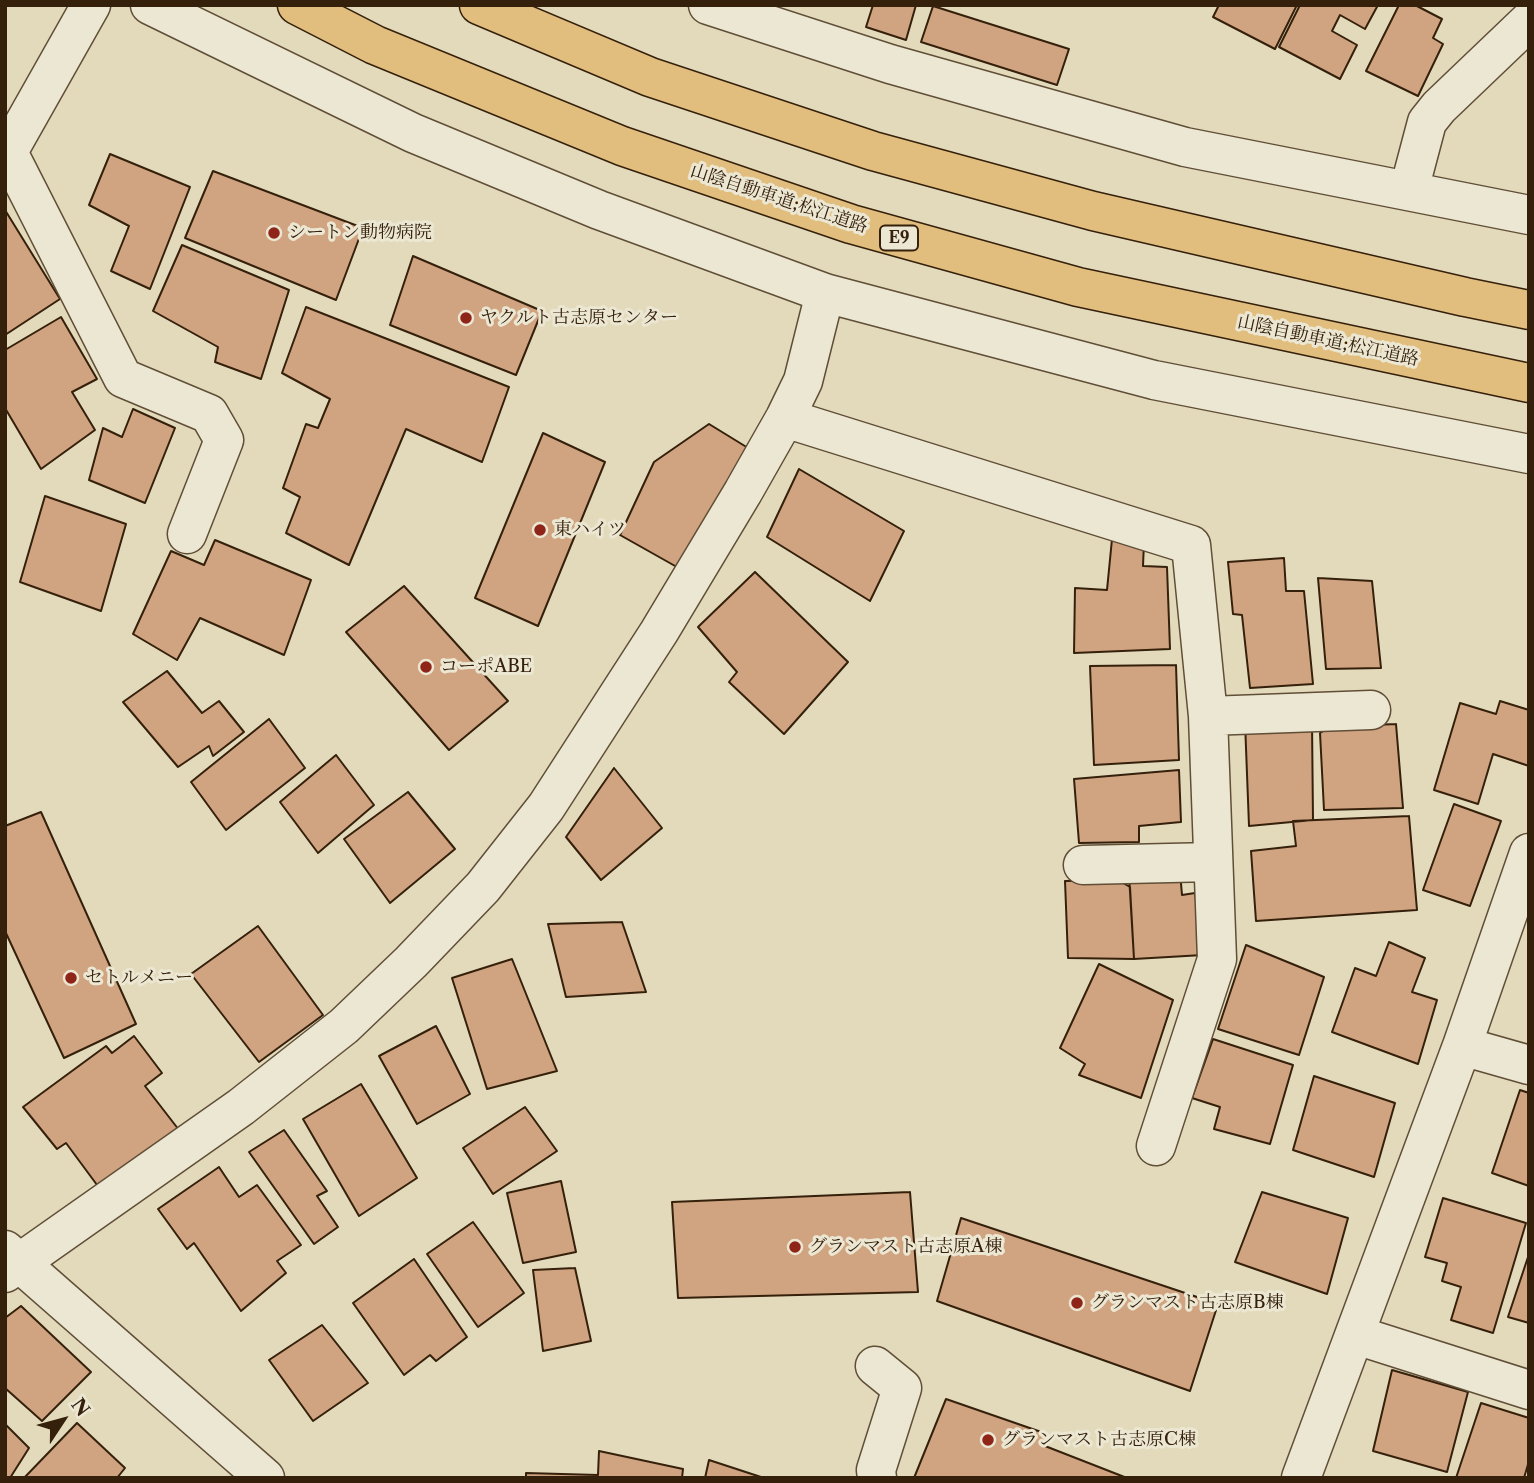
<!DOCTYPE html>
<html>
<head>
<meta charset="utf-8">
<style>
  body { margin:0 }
  #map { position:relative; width:1534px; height:1483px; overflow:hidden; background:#e2dabb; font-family:"Libre Caslon Text",serif }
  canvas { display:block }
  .frame { position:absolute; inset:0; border:7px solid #35200b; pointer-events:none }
  .north { position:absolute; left:28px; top:1385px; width:70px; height:70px; -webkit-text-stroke:5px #ece7d3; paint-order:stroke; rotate:54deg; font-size:19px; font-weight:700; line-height:28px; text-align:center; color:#35200b }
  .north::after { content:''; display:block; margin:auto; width:24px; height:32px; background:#35200b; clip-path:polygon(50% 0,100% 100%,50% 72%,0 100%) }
</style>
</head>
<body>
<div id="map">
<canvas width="1534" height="1483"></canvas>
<div class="frame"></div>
<div class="north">N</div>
</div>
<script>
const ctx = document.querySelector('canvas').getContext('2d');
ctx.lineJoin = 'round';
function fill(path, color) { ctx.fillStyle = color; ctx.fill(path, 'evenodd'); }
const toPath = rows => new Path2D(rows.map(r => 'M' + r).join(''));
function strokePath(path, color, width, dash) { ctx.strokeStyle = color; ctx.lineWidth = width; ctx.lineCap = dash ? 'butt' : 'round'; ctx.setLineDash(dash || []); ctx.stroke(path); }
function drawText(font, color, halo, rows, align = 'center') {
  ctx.font = font + ' "Libre Caslon Text","Noto Serif JP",serif'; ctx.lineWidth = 6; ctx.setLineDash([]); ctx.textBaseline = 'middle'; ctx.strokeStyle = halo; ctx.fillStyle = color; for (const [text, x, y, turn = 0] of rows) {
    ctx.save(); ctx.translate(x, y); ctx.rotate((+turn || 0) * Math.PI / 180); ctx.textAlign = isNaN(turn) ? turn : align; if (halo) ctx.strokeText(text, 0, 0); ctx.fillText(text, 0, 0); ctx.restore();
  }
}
const building = toPath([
  [873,5,916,5,906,40,866,27,873,5],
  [1219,5,1297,5,1275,49,1213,17,1219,5],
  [1300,5,1378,5,1365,29,1340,15,1332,31,1357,45,1340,79,1279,47,1300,5],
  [1399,5,1415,5,1442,19,1433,38,1443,44,1418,96,1366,71,1399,5],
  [933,6,1069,49,1057,85,921,42,933,6],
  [110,154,190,187,150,289,111,271,129,226,89,205,110,154],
  [213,171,363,228,336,300,185,238,213,171],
  [5,210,60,299,5,335,5,210],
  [182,245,289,290,261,379,215,362,218,347,153,311,182,245],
  [413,256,542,311,516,375,390,325,413,256],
  [306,307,509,387,482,462,406,429,349,565,286,533,300,497,283,488,306,424,318,428,330,399,282,373,306,307],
  [61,317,97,379,72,392,95,430,41,469,5,408,5,350,61,317],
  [133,409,175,428,145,503,89,480,103,428,122,437,133,409],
  [709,424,753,451,684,571,620,535,654,462,709,424],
  [543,433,605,462,538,626,475,598,543,433],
  [799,469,904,531,870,601,767,537,799,469],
  [45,496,126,524,101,611,20,582,45,496],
  [1112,539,1144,542,1143,566,1167,567,1170,649,1074,653,1075,588,1107,590,1112,539],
  [215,540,311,580,284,655,200,618,177,660,133,634,171,551,204,565,215,540],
  [1284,558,1286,591,1304,591,1313,684,1250,688,1242,615,1233,614,1228,562,1284,558],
  [755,572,848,662,784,734,729,682,737,672,698,627,755,572],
  [1318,578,1372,581,1381,668,1326,669,1318,578],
  [404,586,508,701,449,750,346,632,404,586],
  [1176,665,1179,760,1094,765,1090,666,1176,665],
  [167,671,202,713,219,701,244,732,213,756,209,746,178,767,123,702,167,671],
  [1500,701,1529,710,1529,766,1493,754,1478,804,1434,790,1460,703,1496,714,1500,701],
  [269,719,305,768,226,830,191,782,269,719],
  [1245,722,1312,722,1313,820,1249,826,1245,722],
  [1396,724,1403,808,1324,810,1320,733,1330,727,1396,724],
  [336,755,374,805,318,853,280,802,336,755],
  [614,768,662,828,601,880,566,837,614,768],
  [1179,770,1181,822,1139,826,1139,842,1079,843,1074,779,1179,770],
  [408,792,455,849,390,903,344,839,408,792],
  [1454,804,1501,821,1470,906,1423,890,1454,804],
  [41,812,136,1024,64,1058,5,931,5,826,41,812],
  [1409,816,1417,910,1256,921,1251,851,1296,846,1293,821,1409,816],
  [1180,872,1182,895,1195,893,1203,955,1134,959,1129,875,1180,872],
  [1118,880,1130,887,1134,959,1068,958,1065,881,1118,880],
  [622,922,646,992,566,997,548,924,622,922],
  [258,926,323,1015,259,1062,191,974,258,926],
  [1389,942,1425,958,1412,992,1437,1000,1418,1064,1332,1032,1355,968,1376,976,1389,942],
  [1246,945,1324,977,1299,1055,1218,1029,1246,945],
  [512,959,557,1071,487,1089,452,978,512,959],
  [1099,964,1173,1000,1141,1098,1079,1075,1085,1064,1060,1048,1099,964],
  [436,1026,470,1094,417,1124,379,1056,436,1026],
  [134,1036,162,1073,145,1086,179,1130,100,1189,66,1143,57,1149,23,1107,106,1046,112,1053,134,1036],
  [1213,1039,1293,1065,1270,1144,1214,1129,1220,1107,1192,1098,1213,1039],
  [1314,1076,1395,1103,1374,1177,1293,1150,1314,1076],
  [361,1084,417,1178,359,1216,303,1119,361,1084],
  [1520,1090,1529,1093,1529,1186,1492,1173,1520,1090],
  [525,1107,557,1151,493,1194,463,1148,525,1107],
  [284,1130,327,1191,317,1196,338,1227,314,1244,249,1152,284,1130],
  [219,1167,239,1197,257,1185,301,1245,277,1261,286,1273,241,1311,194,1243,187,1249,158,1209,219,1167],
  [561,1181,576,1252,523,1263,507,1193,561,1181],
  [910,1192,918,1292,678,1298,672,1202,910,1192],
  [1262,1192,1348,1218,1327,1294,1235,1262,1262,1192],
  [1443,1198,1526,1223,1493,1333,1451,1320,1461,1287,1442,1281,1447,1263,1425,1257,1443,1198],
  [961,1218,1218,1304,1190,1391,937,1301,961,1218],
  [473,1222,524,1293,478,1327,427,1254,473,1222],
  [1529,1254,1529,1323,1508,1317,1529,1254],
  [414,1259,467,1337,436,1361,430,1355,404,1375,353,1303,414,1259],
  [575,1268,591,1341,543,1351,533,1270,575,1268],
  [21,1306,91,1372,42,1421,5,1388,5,1318,21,1306],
  [322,1325,368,1383,313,1421,269,1360,322,1325],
  [1392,1370,1468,1392,1447,1472,1373,1451,1392,1370],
  [946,1399,1047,1434,1045,1446,1127,1478,914,1478,946,1399],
  [1481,1403,1529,1418,1529,1461,1524,1478,1456,1478,1481,1403],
  [77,1423,125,1468,117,1478,24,1478,77,1423],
  [5,1424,29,1448,10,1478,5,1478,5,1424],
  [599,1451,683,1469,682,1478,526,1478,526,1473,598,1475,599,1451],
  [709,1460,764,1478,705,1478,709,1460]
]);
const minor = toPath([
  [91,5,8,152,123,378,209,414,224,440,187,534],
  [150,5,413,133,599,210,825,293,1154,380,1529,454],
  [708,5,890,64,1185,147,1529,215],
  [1409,190,1427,122,1439,107,1529,21],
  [785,418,1191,545,1208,716,1217,959,1156,1146],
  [1208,716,1371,710],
  [1529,853,1462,1046,1529,1065],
  [1083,865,1213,862],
  [5,1250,265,1478],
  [5,1273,241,1107,344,1026,411,962,483,887,546,807,659,632,743,492,785,418,803,381,825,293],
  [1356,1335,1529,1390],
  [875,1366,902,1388,876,1470,877,1478],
  [1301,1478,1462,1046]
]);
const highway = toPath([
  [297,5,375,45,622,146,851,224,1078,287,1529,383],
  [479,5,650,77,873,151,1093,211,1465,297,1529,310]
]);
const markers = [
  [274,233,7,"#8f2418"],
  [466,318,7,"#8f2418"],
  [540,530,7,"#8f2418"],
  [426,667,7,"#8f2418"],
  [71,978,7,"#8f2418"],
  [795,1247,7,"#8f2418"],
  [1077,1303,7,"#8f2418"],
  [988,1440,7,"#8f2418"]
];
const shields = [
  [899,238,38]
];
const shieldNames = [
  ["E9",899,238]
];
const streetNames = [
  ["山陰自動車道;松江道路",779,199,18],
  ["山陰自動車道;松江道路",1328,341,12]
];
const poiNames = [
  ["シートン動物病院",288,233],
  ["ヤクルト古志原センター",480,318],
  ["東ハイツ",554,530],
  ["コーポABE",440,667],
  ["セトルメニー",85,978],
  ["グランマスト古志原A棟",809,1247],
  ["グランマスト古志原B棟",1091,1303],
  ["グランマスト古志原C棟",1002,1440]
];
fill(building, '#d0a381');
strokePath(building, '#35200b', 2);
strokePath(minor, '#604e37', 41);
strokePath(highway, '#35200b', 41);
strokePath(minor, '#ece7d3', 38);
strokePath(highway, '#e1bd7e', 38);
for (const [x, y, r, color] of markers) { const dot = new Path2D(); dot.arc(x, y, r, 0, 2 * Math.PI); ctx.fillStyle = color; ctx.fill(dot); strokePath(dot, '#ece7d3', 2.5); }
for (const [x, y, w] of shields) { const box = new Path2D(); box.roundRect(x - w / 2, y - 12.5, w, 25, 5); ctx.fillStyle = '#ece7d3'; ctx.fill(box); strokePath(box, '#35200b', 2); }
drawText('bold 16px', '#35200b', null, shieldNames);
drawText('18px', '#35200b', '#ece7d3', streetNames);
drawText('18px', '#35200b', '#ece7d3', poiNames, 'left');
</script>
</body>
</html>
